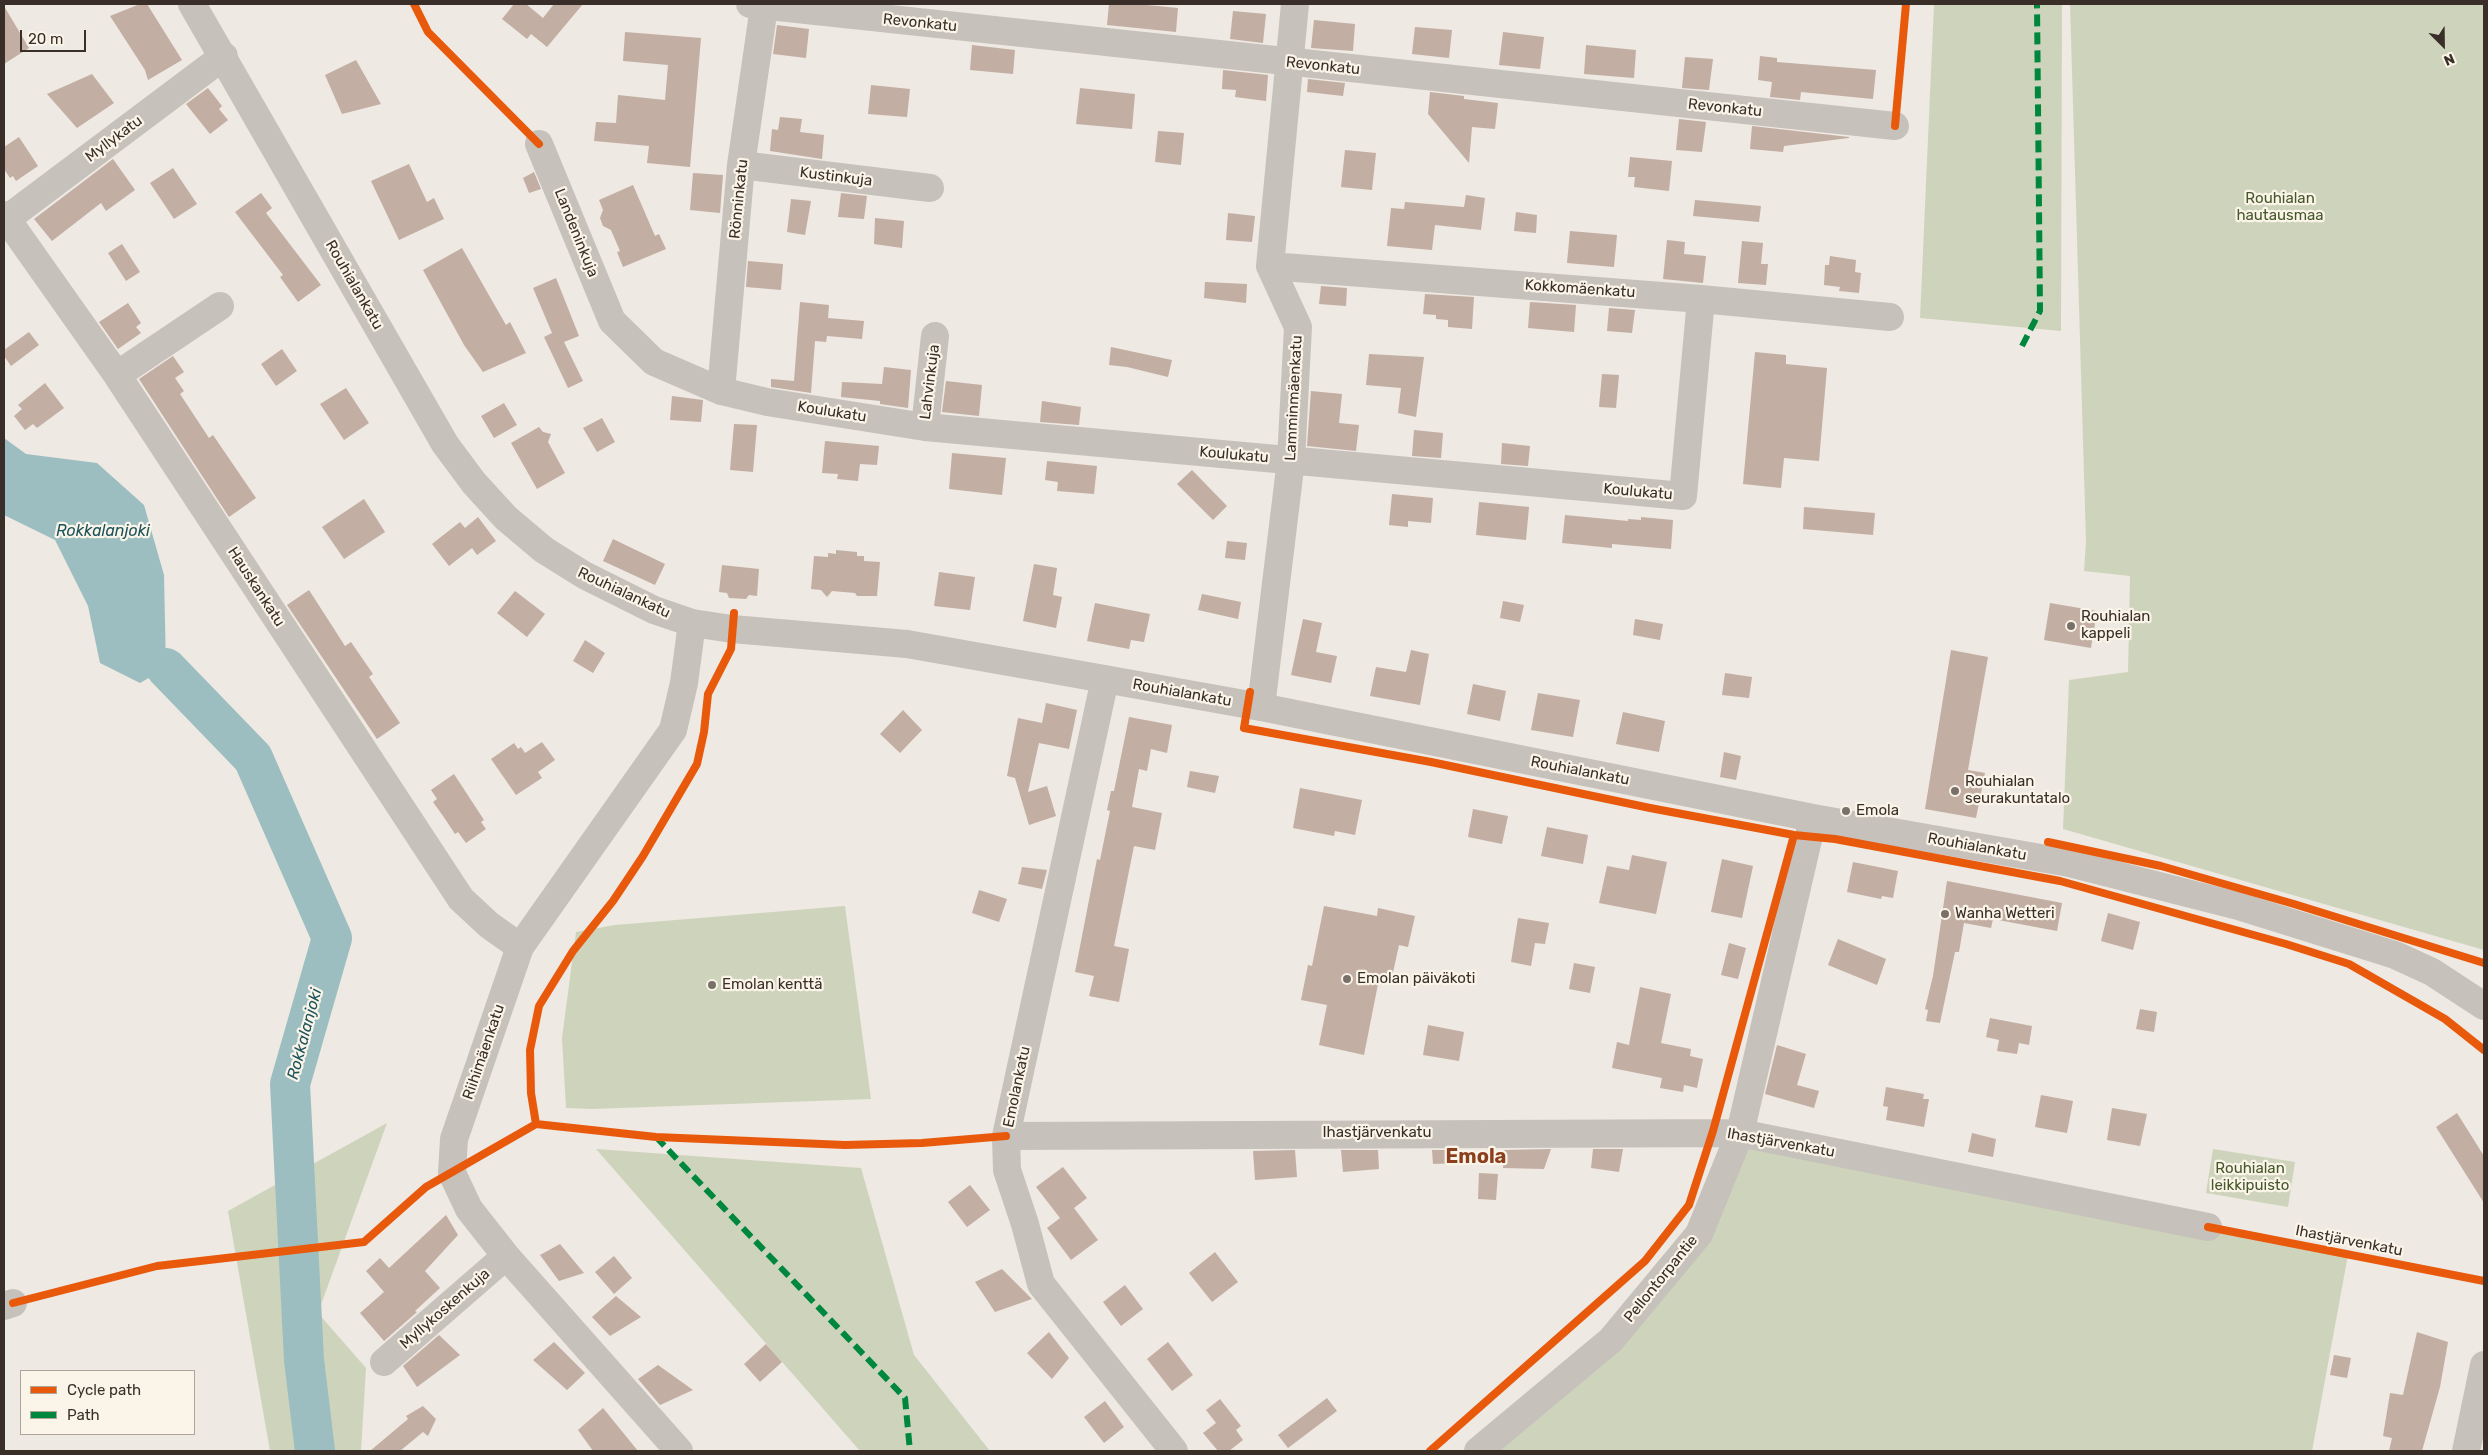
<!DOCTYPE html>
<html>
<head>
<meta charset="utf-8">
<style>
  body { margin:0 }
  #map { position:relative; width:2488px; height:1455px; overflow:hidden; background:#eee9e2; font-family:Rubik,sans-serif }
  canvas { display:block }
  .frame { position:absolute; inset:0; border:5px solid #392f28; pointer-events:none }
  .legend { position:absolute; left:20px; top:1370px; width:175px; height:65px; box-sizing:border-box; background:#fbf4e9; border:1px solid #ada59c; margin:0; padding:6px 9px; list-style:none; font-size:15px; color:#392f28 }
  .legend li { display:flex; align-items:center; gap:10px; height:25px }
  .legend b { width:25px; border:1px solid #ada59c }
  .north { position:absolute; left:2418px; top:20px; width:50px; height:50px; -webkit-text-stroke:4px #fbf4e9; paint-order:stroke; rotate:157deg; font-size:14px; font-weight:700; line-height:20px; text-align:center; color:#392f28 }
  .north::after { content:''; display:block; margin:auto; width:18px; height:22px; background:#392f28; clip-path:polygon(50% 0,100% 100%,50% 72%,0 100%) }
  .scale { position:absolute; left:20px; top:30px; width:66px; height:22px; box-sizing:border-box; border:2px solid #392f28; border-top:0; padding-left:6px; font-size:15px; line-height:18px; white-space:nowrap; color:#392f28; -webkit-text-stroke:4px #fbf4e9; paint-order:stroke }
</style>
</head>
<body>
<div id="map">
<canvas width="2488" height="1455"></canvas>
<div class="frame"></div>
<ul class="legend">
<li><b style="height:6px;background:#e8590c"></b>Cycle path</li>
<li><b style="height:6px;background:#00873e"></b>Path</li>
</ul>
<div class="north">N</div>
<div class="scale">20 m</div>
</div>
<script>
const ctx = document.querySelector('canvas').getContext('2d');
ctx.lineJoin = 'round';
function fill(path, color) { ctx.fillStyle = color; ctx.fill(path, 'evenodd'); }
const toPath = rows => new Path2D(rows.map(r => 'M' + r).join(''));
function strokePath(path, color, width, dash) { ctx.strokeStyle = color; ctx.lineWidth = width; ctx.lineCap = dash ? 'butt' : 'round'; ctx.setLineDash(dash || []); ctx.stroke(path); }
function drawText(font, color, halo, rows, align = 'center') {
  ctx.font = font + ' Rubik,sans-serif'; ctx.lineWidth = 4.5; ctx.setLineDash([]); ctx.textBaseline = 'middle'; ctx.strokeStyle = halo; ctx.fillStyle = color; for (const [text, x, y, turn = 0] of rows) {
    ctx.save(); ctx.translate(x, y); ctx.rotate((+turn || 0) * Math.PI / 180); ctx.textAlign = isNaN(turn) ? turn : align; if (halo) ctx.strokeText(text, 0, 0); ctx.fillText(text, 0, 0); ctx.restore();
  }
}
const green = toPath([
  [1934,4,2062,4,2061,331,1920,318],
  [2070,4,2484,4,2484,950,2063,829,2069,680,2128,672,2130,576,2084,571,2086,542],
  [845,906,871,1099,592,1109,566,1108,562,1038,576,932,615,925],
  [387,1123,318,1313,366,1368,361,1451,270,1451,228,1211],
  [1740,1133,2348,1255,2312,1451,1478,1451,1611,1340,1699,1234],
  [596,1149,861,1168,914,1355,990,1451,860,1451],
  [2213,1149,2295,1162,2288,1207,2206,1193]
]);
const water = toPath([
  [4,438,26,454,97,463,144,505,164,575,166,668,140,683,100,663,88,606,55,540,4,515]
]);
const river = toPath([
  [166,668,253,758,332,938,290,1084,304,1360,315,1451]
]);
const building = toPath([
  [140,4,147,4,182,60,148,80,145,70,110,16],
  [514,4,526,4,543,18,554,4,583,4,547,47,531,34,527,39,502,19],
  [1109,4,1136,4,1178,8,1176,32,1107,25],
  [4,6,29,48,4,64],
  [1233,11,1266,14,1263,43,1230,39],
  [1314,20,1355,24,1353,51,1311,48],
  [777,25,809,29,806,58,773,54],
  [1415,27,1452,30,1449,58,1412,54],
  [625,32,701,38,690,167,647,163,649,146,594,141,596,122,616,123,618,95,665,100,668,65,623,61],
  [1503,32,1544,37,1540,69,1499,65],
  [972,45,1015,50,1013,74,970,70],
  [1586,45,1636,50,1634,78,1584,74],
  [1760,56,1777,58,1777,62,1876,70,1873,99,1801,92,1800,100,1770,97,1772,82,1758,80],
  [1685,57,1713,59,1709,90,1682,88],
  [356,60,381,104,342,114,325,75],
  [1223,70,1268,75,1266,101,1235,97,1236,90,1222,89],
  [92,74,114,103,77,128,47,94],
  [1308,79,1345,83,1343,96,1307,92],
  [871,85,910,89,907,117,868,114],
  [208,88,222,106,219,109,228,120,210,134,186,104],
  [1080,88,1135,94,1132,129,1076,124],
  [1430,92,1464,96,1464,99,1498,103,1495,129,1472,127,1469,163,1428,114],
  [780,117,802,119,800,132,824,135,822,159,770,151,772,129,778,130],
  [1679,119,1706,122,1702,152,1676,150],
  [1752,126,1849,137,1849,138,1784,146,1783,152,1750,149],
  [1158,131,1184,133,1181,165,1155,162],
  [19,137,38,166,16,181,13,176,10,178,4,169,4,147],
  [1345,150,1376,153,1372,190,1341,187],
  [1630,157,1672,161,1669,191,1634,187,1635,177,1628,177],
  [113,159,135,190,106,211,101,203,52,241,34,219],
  [409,164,427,202,434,198,444,219,399,240,371,181],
  [173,168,197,204,174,219,150,183],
  [534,172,541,189,529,193,523,178],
  [693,173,723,175,720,213,690,210],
  [633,185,655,236,659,234,666,249,623,267,617,252,620,251,611,230,603,226,600,218,603,210,599,200],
  [261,193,272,208,266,213,321,285,298,302,280,277,283,275,235,212],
  [841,193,867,196,864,219,838,217],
  [1466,195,1485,198,1481,230,1435,225,1432,250,1387,246,1391,208,1404,209,1405,202,1464,207],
  [791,199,811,201,805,235,787,232],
  [1695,200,1761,206,1759,222,1693,216],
  [1516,212,1537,215,1536,233,1514,231],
  [1228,213,1255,216,1252,242,1226,240],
  [875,218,904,221,902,248,874,244],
  [1570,231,1617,235,1614,267,1567,263],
  [1667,240,1685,242,1684,254,1706,256,1703,283,1663,279],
  [1742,241,1763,243,1761,264,1768,264,1766,285,1738,283],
  [122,244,140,272,126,281,108,253],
  [462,248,506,325,510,322,526,353,483,372,464,345,423,270],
  [1830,256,1856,260,1855,272,1861,273,1859,293,1839,291,1840,287,1824,285,1825,265,1829,265],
  [748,261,783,264,781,290,746,287],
  [556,278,579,336,564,342,583,381,568,388,544,337,552,333,533,288],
  [1205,282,1247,284,1246,303,1204,298],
  [1321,286,1347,288,1346,306,1319,304],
  [1425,294,1474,297,1472,329,1448,327,1448,320,1436,319,1436,315,1423,314],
  [800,302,829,305,828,318,864,321,862,339,827,336,826,342,815,341,811,393,771,387,771,379,794,381],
  [1530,302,1576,305,1574,332,1528,328],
  [128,303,141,323,136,327,141,333,118,349,99,322],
  [1609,308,1635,310,1632,333,1607,331],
  [29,332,39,345,11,366,4,356,4,350],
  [1111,347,1172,360,1168,377,1127,367,1109,365],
  [282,349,297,371,276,386,261,364],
  [1755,352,1786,355,1786,364,1827,368,1819,461,1784,458,1781,488,1743,484],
  [1369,354,1424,357,1416,417,1398,413,1401,388,1366,385],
  [173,356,184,372,175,378,184,391,180,394,209,438,213,435,256,498,229,517,139,379],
  [884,367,911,370,908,408,880,404,880,401,841,397,842,382,882,384],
  [1602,374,1619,375,1616,408,1599,407],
  [946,381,982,385,979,416,942,412],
  [45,383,64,408,37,428,33,424,25,430,14,416,22,409,18,405],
  [346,388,369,423,344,440,320,404],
  [1311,391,1342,394,1339,423,1359,425,1356,451,1307,446],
  [672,396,703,400,701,422,670,420],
  [1042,401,1081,407,1079,425,1040,422],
  [504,403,517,425,494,438,481,416],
  [602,418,615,442,597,452,583,428],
  [734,424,757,425,753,472,730,470],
  [539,427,543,432,551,434,548,442,565,473,537,489,511,443],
  [1414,430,1443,433,1441,458,1412,456],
  [825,441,879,446,877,465,860,464,858,481,837,479,838,474,822,473],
  [1502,443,1530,446,1528,466,1501,464],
  [952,453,1006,458,1002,495,949,489],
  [1047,461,1097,466,1094,494,1057,491,1058,482,1045,480],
  [1192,470,1227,506,1213,520,1177,484],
  [1392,494,1433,498,1431,523,1408,521,1408,527,1389,525],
  [364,499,385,532,344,559,322,527],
  [1479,502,1529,507,1526,540,1476,535],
  [1804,507,1875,513,1873,535,1803,529],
  [1565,515,1628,521,1628,519,1641,520,1641,517,1673,520,1671,549,1612,544,1612,548,1562,543],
  [478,517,496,541,477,555,472,548,449,566,432,544,460,522,465,528],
  [613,539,665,564,655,585,603,561],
  [1227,541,1247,543,1245,560,1225,558],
  [836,550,857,552,857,556,864,556,864,561,880,562,877,596,857,596,855,593,832,591,827,597,821,590,811,589,814,556,828,557,828,553,836,554],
  [1034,564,1057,568,1053,595,1062,597,1056,628,1023,621],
  [722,565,759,569,757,596,749,595,746,599,729,598,727,593,719,592],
  [939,572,975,577,970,610,934,606],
  [309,590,345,646,351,642,373,674,369,677,400,723,377,739,287,605],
  [515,591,545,614,527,637,497,613],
  [1202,594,1241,602,1238,619,1198,610],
  [1503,601,1524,605,1520,622,1500,618],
  [1095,603,1150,614,1144,642,1131,640,1129,649,1087,641],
  [2050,603,2097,611,2091,648,2044,640],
  [1303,619,1322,623,1316,652,1337,656,1331,683,1291,675],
  [1635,619,1663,624,1660,640,1633,635],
  [585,640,605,653,593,673,573,661],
  [1411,650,1429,654,1420,705,1370,696,1376,667,1406,672],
  [1951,650,1988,657,1968,770,1985,773,1976,818,1925,809],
  [1725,673,1752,677,1749,698,1722,695],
  [1473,684,1506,691,1500,721,1467,714],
  [1538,693,1580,700,1573,737,1531,730],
  [1046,703,1077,710,1069,749,1039,743,1028,792,1047,786,1056,816,1029,825,1015,778,1007,776,1018,718,1042,723],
  [903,710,922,730,900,753,880,734],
  [1623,712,1665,721,1659,752,1616,744],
  [1129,717,1172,725,1167,753,1151,749,1147,771,1139,769,1132,807,1162,813,1155,850,1134,846,1114,946,1129,949,1119,1002,1089,996,1094,976,1075,972,1097,859,1100,860,1110,811,1107,810,1111,791,1114,791],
  [542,742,555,760,538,772,542,778,516,795,491,759,514,743,518,749,521,747,525,753],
  [1724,752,1741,756,1736,780,1720,777],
  [1190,771,1219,776,1215,793,1187,787],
  [454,774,484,820,481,822,486,829,466,843,458,832,455,834,443,816,433,802,437,799,431,790],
  [1300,788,1362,800,1355,835,1335,831,1334,836,1293,828],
  [1473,809,1508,816,1502,844,1468,837],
  [1547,827,1588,835,1583,864,1541,856],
  [1632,855,1667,862,1656,914,1599,903,1607,866,1629,870],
  [1722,859,1753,866,1742,918,1711,912],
  [1853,862,1898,871,1893,898,1882,896,1881,899,1847,892],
  [1022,867,1047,870,1042,889,1018,884],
  [1947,881,2062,903,2057,931,1993,919,1991,928,1964,923,1959,952,1955,952,1940,1023,1926,1021,1928,1010,1925,1009,1933,976],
  [979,890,1007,899,999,922,972,913],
  [1324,906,1377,916,1378,908,1415,916,1408,947,1399,945,1392,977,1378,984,1364,1055,1319,1045,1327,1005,1301,1000,1308,965,1312,966],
  [2108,913,2140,922,2133,950,2101,941],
  [1518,918,1549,923,1545,944,1535,943,1531,966,1511,962],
  [1838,939,1886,959,1877,985,1828,965],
  [1729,943,1746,948,1738,979,1721,975],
  [1574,963,1595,967,1590,993,1569,989],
  [1640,987,1671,994,1661,1043,1691,1049,1690,1056,1703,1059,1697,1088,1684,1085,1683,1092,1660,1088,1662,1078,1612,1068,1617,1042,1629,1045],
  [2140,1009,2157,1012,2154,1032,2136,1029],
  [1990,1018,2032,1026,2029,1045,2019,1043,2017,1054,1997,1051,1999,1040,1986,1037],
  [1428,1025,1464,1032,1459,1061,1423,1055],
  [1777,1045,1806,1054,1797,1085,1819,1091,1814,1108,1765,1094],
  [1886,1087,1924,1094,1923,1099,1929,1099,1924,1127,1886,1120,1888,1107,1883,1106],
  [2041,1095,2073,1101,2067,1133,2035,1127],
  [2112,1108,2147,1114,2140,1146,2107,1140],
  [2457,1113,2484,1156,2484,1203,2436,1127],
  [1972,1133,1996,1139,1993,1157,1968,1152],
  [1551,1149,1544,1169,1503,1168,1504,1150],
  [1593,1149,1623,1149,1619,1172,1591,1168],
  [1295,1150,1297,1177,1255,1180,1253,1151],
  [1341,1150,1378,1150,1379,1169,1343,1172],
  [1432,1150,1462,1150,1462,1163,1433,1164],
  [1063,1167,1087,1198,1074,1208,1098,1240,1071,1260,1047,1228,1060,1218,1036,1187],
  [1479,1173,1498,1174,1496,1200,1478,1199],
  [970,1185,990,1210,967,1227,948,1202],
  [446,1215,458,1235,425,1271,440,1288,415,1311,417,1312,384,1341,360,1313,384,1292,366,1271,380,1258,389,1268],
  [560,1244,584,1273,559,1281,540,1255],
  [1215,1252,1238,1282,1212,1302,1189,1273],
  [614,1256,632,1278,614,1294,595,1272],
  [1002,1269,1032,1299,995,1312,975,1282],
  [1125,1285,1143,1309,1121,1326,1103,1302],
  [616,1296,641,1317,610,1336,592,1317],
  [1049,1332,1069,1358,1052,1379,1027,1353],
  [2417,1332,2448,1342,2440,1387,2422,1451,2389,1451,2392,1438,2383,1436,2390,1393,2403,1395],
  [439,1335,460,1355,417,1387,403,1366],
  [554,1342,585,1373,567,1390,533,1360],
  [1168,1342,1193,1375,1172,1391,1147,1359],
  [766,1344,782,1362,760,1382,744,1364],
  [2334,1355,2351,1358,2347,1378,2330,1375],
  [658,1365,693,1390,660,1405,638,1379],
  [1327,1398,1337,1411,1288,1448,1278,1435],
  [1220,1399,1241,1426,1236,1430,1243,1440,1229,1451,1218,1451,1203,1433,1216,1423,1206,1410],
  [1105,1401,1124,1427,1104,1443,1084,1417],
  [423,1406,436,1419,428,1436,423,1432,400,1451,370,1451,408,1419,406,1416],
  [603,1408,638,1451,593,1451,578,1430]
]);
const minor = toPath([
  [192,4,445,444,474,483,506,518,544,550,584,575,654,610,692,623,732,629,907,644,1082,675,1261,707,1813,818,2069,863,2238,906,2395,955,2432,972,2484,1006],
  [750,4,1895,126],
  [539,144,612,321,654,362,721,391,767,402,925,427,1683,496,1701,299],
  [741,165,930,188],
  [4,215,117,375,461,899,489,925,520,947],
  [4,221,224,56],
  [1270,266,1701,299,1890,317],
  [117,375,220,306],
  [721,391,741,165,764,7],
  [925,427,935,336],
  [1105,679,1006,1136,1007,1170,1025,1224,1041,1284,1174,1451],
  [1261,707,1291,460,1298,327,1270,266,1295,4],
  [1006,1136,1740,1133,2208,1227],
  [4,1306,13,1303],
  [384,1362,506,1256],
  [679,1451,506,1256,469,1209,452,1173,454,1139,520,947,673,730,684,683,692,623],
  [1478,1451,1611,1340,1699,1234,1740,1133,1813,818],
  [2466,1451,2484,1365]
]);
const quiet = toPath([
  [2022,346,2040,311,2037,4],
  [656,1137,905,1398,910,1451]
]);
const cycleway = toPath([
  [414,4,428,32,539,144],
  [1895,126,1906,4],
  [1250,692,1244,728,1431,762,1650,808,1794,835,1835,839,2060,881,2286,944,2349,964,2445,1019,2484,1050],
  [2048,842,2161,866,2294,904,2484,963],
  [536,1124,531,1093,530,1050,539,1006,573,951,613,901,643,856,697,764,704,732,708,694,731,649,734,613],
  [2208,1227,2484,1281],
  [13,1303,157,1266,364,1242,426,1187,536,1124,656,1137,845,1145,922,1143,1006,1136],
  [1430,1451,1645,1261,1689,1205,1713,1131,1794,835]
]);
const markers = [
  [2071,626,5,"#787069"],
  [1955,791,5,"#787069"],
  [1846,811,5,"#787069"],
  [1945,914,5,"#787069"],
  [1347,979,5,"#787069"],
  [712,985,5,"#787069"]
];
const streetNames = [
  ["Revonkatu",920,23,6],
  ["Revonkatu",1323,66,6],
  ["Revonkatu",1725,108,6],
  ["Myllykatu",114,139,-37],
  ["Kustinkuja",836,177,7],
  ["Rönninkatu",739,199,-84],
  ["Landeninkuja",576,233,68],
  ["Rouhialankatu",354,285,60],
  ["Kokkomäenkatu",1580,289,4],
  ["Lahvinkuja",930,382,-83],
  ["Lamminmäenkatu",1294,398,-87],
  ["Koulukatu",832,412,9],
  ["Koulukatu",1234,455,5],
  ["Koulukatu",1638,492,5],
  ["Hauskankatu",256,587,57],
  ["Rouhialankatu",624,593,25],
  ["Rouhialankatu",1182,693,10],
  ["Rouhialankatu",1580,771,11],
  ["Rouhialankatu",1977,847,10],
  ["Riihimäenkatu",484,1052,-71],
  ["Emolankatu",1017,1087,-78],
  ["Ihastjärvenkatu",1377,1133],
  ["Ihastjärvenkatu",1781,1143,10],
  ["Ihastjärvenkatu",2349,1241,11],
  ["Pellontorpantie",1661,1279,-51],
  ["Myllykoskenkuja",445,1309,-41]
];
const parkNames = [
  ["Rouhialan",2280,199],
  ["hautausmaa",2280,216],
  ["Rouhialan",2250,1169],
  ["leikkipuisto",2250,1186]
];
const poiNames = [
  ["Rouhialan",2081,617],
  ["kappeli",2081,634],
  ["Rouhialan",1965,782],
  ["seurakuntatalo",1965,799],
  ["Emola",1856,811],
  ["Wanha Wetteri",1955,914],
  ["Emolan päiväkoti",1357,979],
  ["Emolan kenttä",722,985]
];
const waterNames = [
  ["Rokkalanjoki",103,531],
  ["Rokkalanjoki",305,1034,-75]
];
const districtNames = [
  ["Emola",1476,1157]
];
fill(green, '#ced4bc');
fill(water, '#9dbec0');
strokePath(river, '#9dbec0', 40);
fill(building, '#c3aea3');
strokePath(minor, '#c7c1bb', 28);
strokePath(quiet, '#00873e', 6, [12, 6]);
strokePath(cycleway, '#e8590c', 8);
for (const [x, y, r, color] of markers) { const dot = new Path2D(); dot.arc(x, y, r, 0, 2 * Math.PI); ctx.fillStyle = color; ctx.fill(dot); strokePath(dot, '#fbf4e9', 2); }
drawText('15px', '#392f28', '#fbf4e9', streetNames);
drawText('15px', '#45582b', '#fbf4e9', parkNames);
drawText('15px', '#392f28', '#fbf4e9', poiNames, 'left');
drawText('italic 16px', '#1c545c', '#fbf4e9', waterNames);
drawText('bold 20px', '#8c3f1d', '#fbf4e9', districtNames);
</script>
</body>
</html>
